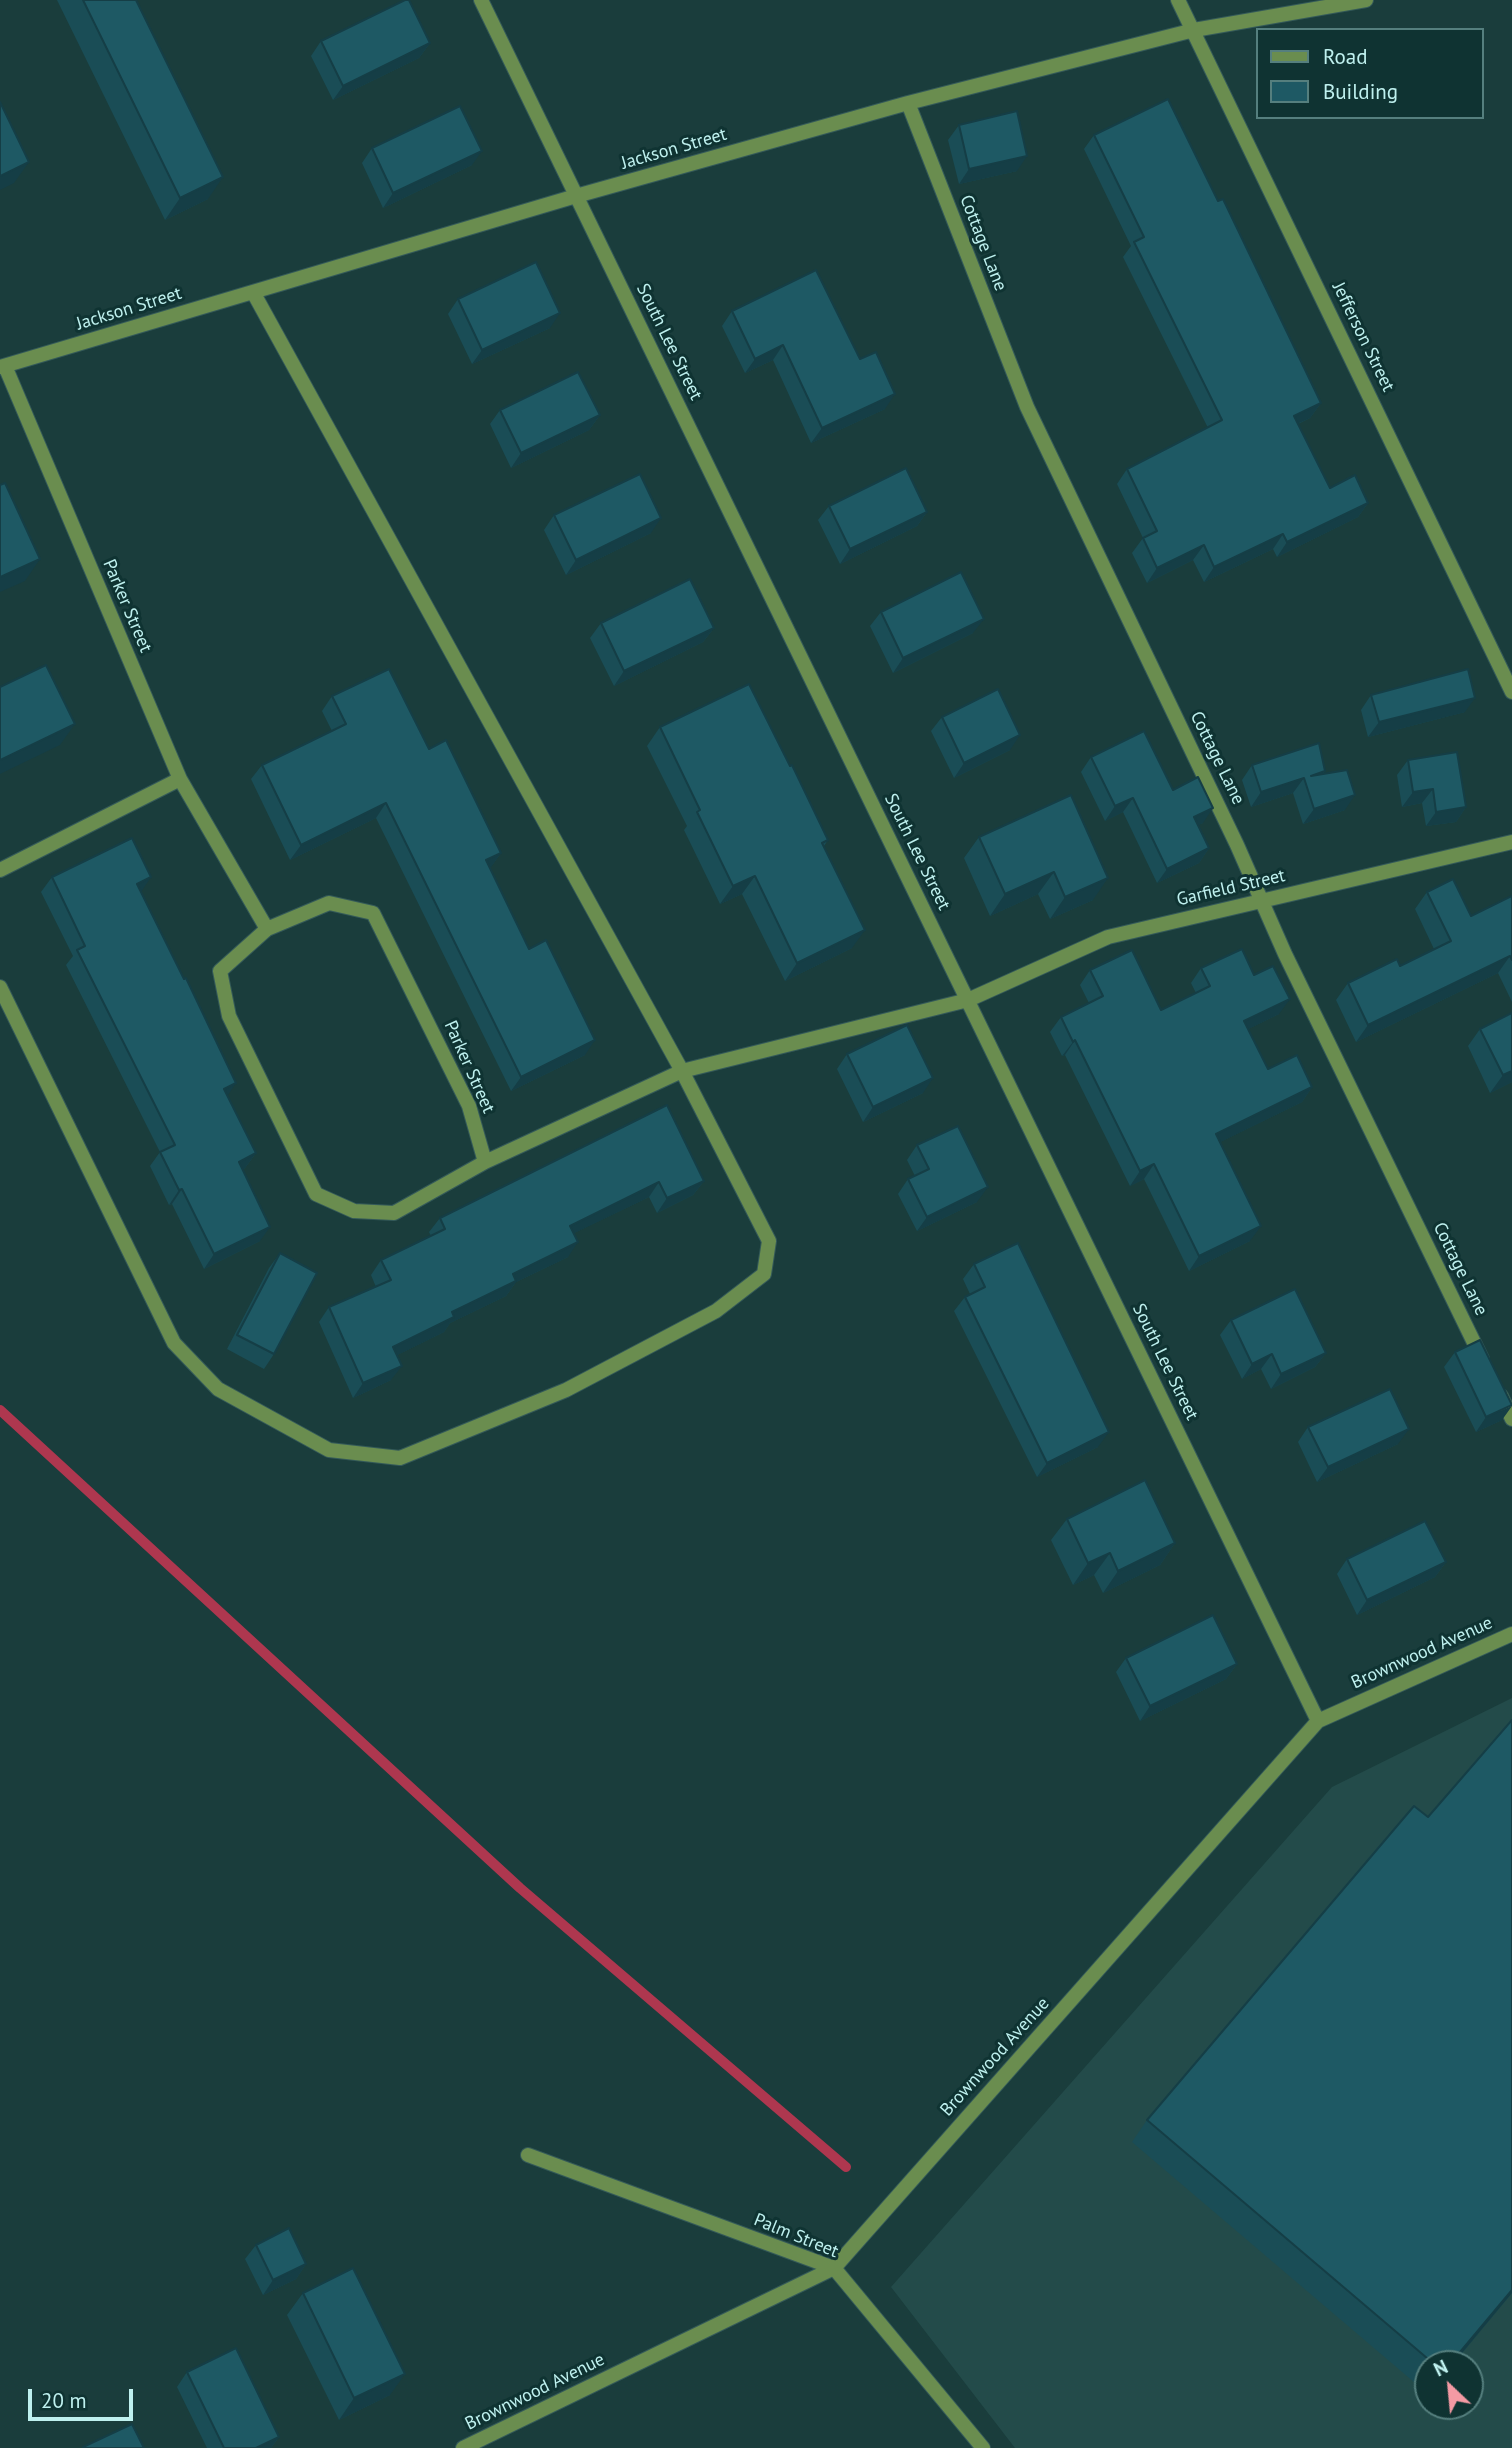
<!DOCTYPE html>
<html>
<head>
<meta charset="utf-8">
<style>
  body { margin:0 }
  #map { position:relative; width:1512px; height:2448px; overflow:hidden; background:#1a3d3c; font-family:"PT Sans",sans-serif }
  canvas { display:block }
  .legend { position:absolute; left:1256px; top:28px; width:228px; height:91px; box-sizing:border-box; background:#0f3332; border:2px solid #557f7e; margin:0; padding:9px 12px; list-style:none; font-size:21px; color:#bff1ef }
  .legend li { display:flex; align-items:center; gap:14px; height:35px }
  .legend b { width:35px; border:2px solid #557f7e }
  .north { position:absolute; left:1414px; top:2350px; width:70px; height:70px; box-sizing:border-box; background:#0f3332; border:2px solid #557f7e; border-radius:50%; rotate:334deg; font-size:19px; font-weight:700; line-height:28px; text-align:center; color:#bff1ef }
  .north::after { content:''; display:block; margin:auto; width:24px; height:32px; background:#f49aa4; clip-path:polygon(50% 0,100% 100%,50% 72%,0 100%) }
  .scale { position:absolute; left:28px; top:2389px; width:105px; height:32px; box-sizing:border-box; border:4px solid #bff1ef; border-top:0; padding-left:9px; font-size:21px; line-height:24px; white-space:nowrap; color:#bff1ef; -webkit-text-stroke:5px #0f3332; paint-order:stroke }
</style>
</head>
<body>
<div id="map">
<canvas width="1512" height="2448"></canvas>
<ul class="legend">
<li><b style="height:9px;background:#6a8d4f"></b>Road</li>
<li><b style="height:19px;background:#1e5964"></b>Building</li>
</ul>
<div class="north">N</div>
<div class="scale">20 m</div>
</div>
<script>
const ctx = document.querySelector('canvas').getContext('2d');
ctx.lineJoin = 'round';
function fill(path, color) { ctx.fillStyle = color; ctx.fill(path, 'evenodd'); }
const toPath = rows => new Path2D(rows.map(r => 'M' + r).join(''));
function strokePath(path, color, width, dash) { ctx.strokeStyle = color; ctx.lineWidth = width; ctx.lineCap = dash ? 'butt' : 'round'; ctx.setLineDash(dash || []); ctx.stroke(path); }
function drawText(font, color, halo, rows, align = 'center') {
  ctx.font = font + ' "PT Sans",sans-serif'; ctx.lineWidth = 6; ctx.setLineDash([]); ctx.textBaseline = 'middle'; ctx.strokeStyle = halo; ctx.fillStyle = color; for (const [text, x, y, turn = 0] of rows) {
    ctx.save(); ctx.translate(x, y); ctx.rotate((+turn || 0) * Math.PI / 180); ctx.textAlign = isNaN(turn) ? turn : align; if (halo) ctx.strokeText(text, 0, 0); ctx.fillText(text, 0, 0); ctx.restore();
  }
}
const built = toPath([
  [1512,1698,1512,2448,1015,2448,891,2287,1332,1787],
  [1428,2364,1470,2364,1470,2406,1428,2406]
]);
const stream = toPath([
  [0,1410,520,1888,846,2167]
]);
const minor = toPath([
  [481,0,1318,1721],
  [1178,0,1512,692],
  [908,103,1027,407,1237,845,1285,954,1482,1359],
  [5,366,180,779,267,929,220,971,229,1016,316,1194,354,1211,394,1213,485,1162,469,1106,373,913,329,903,267,929],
  [0,367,576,196,908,103,1194,30,1366,0],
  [0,870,180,779],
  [0,987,174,1343,218,1389,329,1450,400,1458,566,1390,716,1311,764,1274,769,1241,682,1071,253,292],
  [485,1162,682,1071,968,1000,1108,937,1512,842],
  [1501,1396,1512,1419],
  [528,2155,834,2268,983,2448],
  [463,2448,834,2268,1318,1721,1512,1634]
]);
const wall = toPath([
  [57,0,136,0,208,199,165,220],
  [321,41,430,43,419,58,333,100,311,56],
  [959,125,1017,171,959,184,948,140],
  [1094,135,1218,201,1321,403,1310,418,1298,424,1330,488,1368,503,1358,517,1277,557,1273,549,1204,582,1193,560,1147,583,1132,553,1143,538,1117,484,1127,469,1208,428,1123,257,1131,246,1084,149],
  [372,148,472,165,383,208,362,163],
  [458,299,550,328,472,364,448,314],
  [732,311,885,409,811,443,773,360,745,373,722,326],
  [500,410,600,415,589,430,511,468,490,424],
  [829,506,927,512,917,526,840,564,818,520],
  [554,515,651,533,566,575,544,530],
  [881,612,973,633,893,673,870,626],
  [601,623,714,628,703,642,614,686,590,638],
  [1371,695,1465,712,1368,737,1361,710],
  [332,696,429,749,501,853,490,868,529,949,585,1055,511,1091,376,818,290,860,251,779,262,765,332,731,322,711],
  [942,717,1010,750,954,778,931,731],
  [660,727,790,766,828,840,824,846,852,948,785,981,742,894,720,904,684,830,687,826,647,746],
  [1091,757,1173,790,1203,823,1198,825,1209,848,1199,863,1157,883,1123,812,1105,821,1081,772],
  [1408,760,1466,807,1456,822,1426,826,1422,803,1402,807,1397,775],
  [1252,765,1325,771,1323,774,1345,810,1303,824,1293,793,1251,807,1242,780],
  [1071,795,1093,900,1050,919,1038,894,990,916,964,858,979,837],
  [52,877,141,892,227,1095,256,1153,245,1168,243,1169,260,1241,204,1269,172,1204,169,1205,150,1166,160,1152,66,965,73,956,41,892],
  [1427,892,1471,916,1512,896,1512,1002,1498,973,1356,1042,1336,1000,1348,983,1400,966,1434,949,1415,909],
  [1201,968,1254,975,1279,1014,1248,1029,1268,1069,1312,1087,1302,1102,1220,1142,1250,1241,1189,1271,1144,1179,1130,1186,1065,1055,1062,1056,1050,1032,1061,1017,1089,1003,1080,985,1090,970,1161,1010,1196,993,1191,983],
  [1480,1029,1512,1082,1490,1093,1468,1046],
  [847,1054,923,1093,863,1122,837,1069],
  [667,1105,704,1181,693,1195,657,1213,649,1197,574,1233,568,1257,516,1282,506,1296,450,1323,444,1332,397,1355,391,1380,353,1398,319,1322,329,1307,376,1287,371,1275,381,1260,431,1236,429,1232,440,1218],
  [917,1145,977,1202,917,1231,898,1194,908,1179,915,1176,907,1160],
  [280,1253,274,1354,264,1369,227,1349,269,1268],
  [974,1264,1098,1447,1037,1477,954,1311,965,1297,970,1294,963,1279],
  [1231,1320,1326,1353,1315,1367,1271,1389,1261,1369,1242,1379,1220,1335],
  [1455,1352,1502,1420,1476,1432,1444,1367],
  [1308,1427,1398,1444,1317,1482,1298,1442],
  [1067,1519,1175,1543,1160,1565,1103,1593,1094,1575,1073,1585,1051,1540],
  [1347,1559,1446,1562,1435,1577,1357,1615,1337,1574],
  [1126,1658,1237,1664,1226,1679,1140,1721,1116,1672],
  [1512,1720,1512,2293,1453,2364,1428,2364,1428,2394,1132,2142,1147,2120,1428,1817],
  [256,2245,306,2264,296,2279,263,2295,245,2259],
  [303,2293,390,2395,339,2420,287,2315],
  [187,2372,279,2437,271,2448,207,2448,177,2387]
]);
const shadedWall = toPath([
  [430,43,419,58,333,100,343,86],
  [482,151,472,165,383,208,393,193],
  [1027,156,1017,171,959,184,969,169],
  [29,162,14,183,0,190,0,176],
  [223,177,208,199,165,220,180,198],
  [560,313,550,328,472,364,482,350],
  [783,345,773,360,745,373,755,359],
  [895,394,885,409,811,443,822,428],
  [1321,403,1310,418,1284,430,1294,416],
  [600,415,589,430,511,468,521,453],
  [1368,503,1358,517,1277,557,1287,542],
  [927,512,917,526,840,564,850,549],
  [661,518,651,533,566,575,576,560],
  [1283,534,1273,549,1204,582,1214,567],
  [1204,545,1193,560,1147,583,1157,568],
  [40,559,25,581,0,592,0,577],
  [984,619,973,633,893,673,903,658],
  [714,628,703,642,614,686,624,671],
  [1475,698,1465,712,1368,737,1379,722],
  [75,724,60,745,0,774,0,760],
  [1020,735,1010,750,954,778,964,763],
  [1304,778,1293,793,1251,807,1261,792],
  [1433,789,1422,803,1402,807,1413,792],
  [1355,795,1345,810,1303,824,1314,809],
  [1133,798,1123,812,1105,821,1115,806],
  [386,803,376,818,290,860,301,845],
  [1466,807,1456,822,1426,826,1436,812],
  [1213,808,1203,823,1184,832,1194,817],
  [1209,848,1199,863,1157,883,1167,869],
  [501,853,491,867,475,875,486,860],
  [1054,872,1038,894,990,916,1005,894],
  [755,876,742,894,720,904,733,886],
  [151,877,141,892,137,884],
  [1108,878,1093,900,1050,919,1065,897],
  [865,930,852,948,785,981,797,963],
  [1510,956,1498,973,1356,1042,1368,1025],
  [1290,999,1279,1014,1234,1036,1244,1021],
  [595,1040,585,1055,511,1091,521,1077],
  [1075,1040,1065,1055,1062,1056,1073,1042],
  [1512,1071,1512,1082,1490,1093,1503,1075],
  [933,1078,923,1093,863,1122,873,1107],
  [236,1083,226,1098,224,1089],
  [1312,1087,1302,1102,1206,1149,1216,1134],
  [256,1153,245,1168,228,1176,239,1162],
  [1154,1164,1144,1179,1130,1186,1140,1171],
  [704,1181,693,1195,657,1213,667,1198],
  [659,1182,649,1197,560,1240,570,1226],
  [988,1187,977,1202,917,1231,927,1217],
  [182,1189,172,1204,169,1205,179,1190],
  [1261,1226,1250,1241,1189,1271,1199,1256],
  [270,1227,260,1241,204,1269,214,1254],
  [578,1242,568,1257,516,1282,506,1296,450,1323,444,1332,383,1362,393,1347,452,1312,513,1274],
  [1326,1353,1315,1367,1271,1389,1281,1374],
  [1272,1354,1261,1369,1242,1379,1252,1364],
  [402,1366,391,1380,353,1398,363,1383],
  [1512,1406,1502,1420,1476,1432,1486,1417],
  [1409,1429,1398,1444,1317,1482,1328,1467],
  [1109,1432,1098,1447,1037,1477,1047,1463],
  [1175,1543,1160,1565,1103,1593,1118,1571],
  [1110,1553,1094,1575,1073,1585,1088,1563],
  [1446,1562,1435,1577,1357,1615,1367,1600],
  [1237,1664,1226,1679,1140,1721,1150,1706],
  [306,2264,296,2279,263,2295,273,2280],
  [1512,2290,1512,2293,1453,2364,1450,2364],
  [405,2374,390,2395,339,2420,354,2398],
  [279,2437,271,2448,256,2448]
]);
const building = toPath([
  [83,0,136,0,223,177,180,198,83,0],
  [405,0,409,0,430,43,343,86,321,41,405,0],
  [1168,99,1218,201,1223,199,1321,403,1294,416,1330,488,1355,475,1368,503,1287,542,1283,534,1214,567,1204,545,1157,568,1143,538,1157,531,1127,469,1222,420,1134,242,1144,237,1094,135,1168,99],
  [0,102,29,162,0,176,0,102],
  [460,106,482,151,393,193,372,148,460,106],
  [1017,111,1027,156,969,169,959,125,1017,111],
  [536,262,560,313,482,350,458,299,536,262],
  [816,270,860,359,876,352,895,394,822,428,783,345,755,359,732,311,816,270],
  [578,372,600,415,521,453,500,410,578,372],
  [906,468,927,512,850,549,829,506,906,468],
  [640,474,661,518,576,560,554,515,640,474],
  [5,483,40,559,0,577,0,485,5,483],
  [961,572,984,619,903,658,881,612,961,572],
  [690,579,714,628,624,671,601,623,690,579],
  [46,665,75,724,0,760,0,687,46,665],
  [389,669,429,749,446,740,501,853,486,860,529,949,546,940,595,1040,521,1077,386,803,301,845,262,765,346,724,332,696,389,669],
  [1468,669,1475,698,1379,722,1371,695,1468,669],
  [749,684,790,766,792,765,828,840,822,843,865,930,797,963,755,876,733,886,697,812,700,810,660,727,749,684],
  [998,689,1020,735,964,763,942,717,998,689],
  [1144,731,1173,790,1198,777,1213,808,1194,817,1209,848,1167,869,1133,798,1115,806,1091,757,1144,731],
  [1319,743,1325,771,1311,776,1347,770,1355,795,1314,809,1304,778,1261,792,1252,765,1319,743],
  [1457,752,1466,807,1436,812,1433,789,1413,792,1408,760,1457,752],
  [1071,795,1108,878,1065,897,1054,872,1005,894,979,837,1071,795],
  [132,838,151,877,137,884,184,979,186,978,236,1083,224,1089,256,1153,239,1162,270,1227,214,1254,182,1189,179,1190,160,1152,175,1145,77,950,85,946,52,877,132,838],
  [1453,879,1471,916,1512,896,1512,960,1510,956,1368,1025,1348,983,1397,959,1400,966,1451,941,1427,892,1453,879],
  [1242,949,1254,975,1273,966,1290,999,1244,1021,1268,1069,1297,1055,1312,1087,1216,1134,1261,1226,1199,1256,1154,1164,1140,1171,1075,1040,1073,1042,1061,1017,1103,996,1090,970,1132,950,1161,1010,1210,986,1201,968,1242,949],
  [1512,1013,1512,1071,1503,1075,1480,1029,1512,1013],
  [907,1025,933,1078,873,1107,847,1054,907,1025],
  [667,1105,704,1181,667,1198,659,1182,570,1226,578,1242,513,1274,516,1281,452,1312,454,1317,393,1347,402,1366,363,1383,329,1307,391,1280,381,1260,445,1229,440,1218,667,1105],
  [958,1126,988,1187,927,1217,908,1179,929,1169,917,1145,958,1126],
  [1018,1243,1109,1432,1047,1463,965,1297,985,1287,974,1264,1018,1243],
  [280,1253,317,1273,274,1354,237,1335,280,1253],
  [1295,1289,1326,1353,1281,1374,1272,1354,1252,1364,1231,1320,1295,1289],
  [1480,1340,1512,1405,1486,1417,1455,1352,1480,1340],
  [1390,1389,1409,1429,1328,1467,1308,1427,1390,1389],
  [1145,1480,1175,1543,1118,1571,1110,1553,1088,1563,1067,1519,1145,1480],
  [1425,1521,1446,1562,1367,1600,1347,1559,1425,1521],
  [1213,1615,1237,1664,1150,1706,1126,1658,1213,1615],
  [1512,1720,1512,2290,1450,2364,1434,2364,1147,2120,1414,1806,1428,1817,1512,1720],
  [289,2228,306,2264,273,2280,256,2245,289,2228],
  [353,2268,405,2374,354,2398,303,2293,353,2268],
  [236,2348,279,2437,256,2448,224,2448,187,2372,236,2348],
  [132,2424,144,2448,83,2448,83,2447,132,2424]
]);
const streetNames = [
  ["Jackson Street",674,149,-16],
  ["Cottage Lane",983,243,69],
  ["Jackson Street",129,309,-17],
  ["Jefferson Street",1363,337,64],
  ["South Lee Street",669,342,64],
  ["Parker Street",127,606,67],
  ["Cottage Lane",1217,758,64],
  ["South Lee Street",917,852,64],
  ["Garfield Street",1231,888,-13],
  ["Parker Street",469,1067,66],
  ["Cottage Lane",1460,1269,64],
  ["South Lee Street",1165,1362,64],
  ["Brownwood Avenue",1422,1653,-24],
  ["Brownwood Avenue",995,2057,-48],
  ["Palm Street",796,2236,22],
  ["Brownwood Avenue",535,2392,-26]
];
fill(built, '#234b4a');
strokePath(stream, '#ae374f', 10);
strokePath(minor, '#345a59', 16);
strokePath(minor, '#6a8d4f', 14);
fill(wall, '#1a4d56');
fill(shadedWall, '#153e46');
fill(building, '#1e5964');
strokePath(building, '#153e46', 2);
drawText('18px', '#bff1ef', '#0f3332', streetNames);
</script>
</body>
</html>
